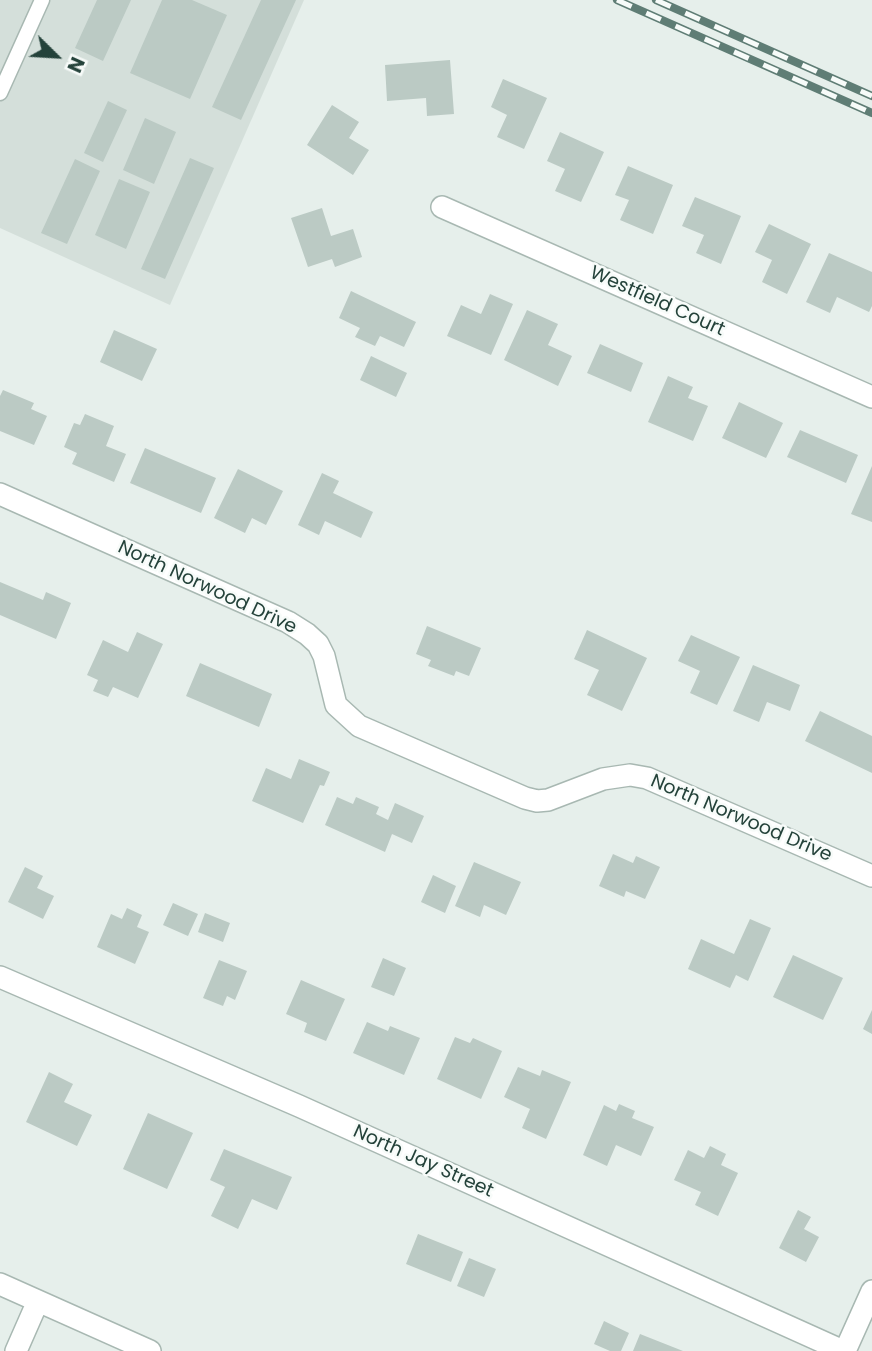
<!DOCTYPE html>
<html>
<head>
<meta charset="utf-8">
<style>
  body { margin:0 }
  #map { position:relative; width:872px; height:1351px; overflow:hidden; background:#e6efeb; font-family:Poppins,sans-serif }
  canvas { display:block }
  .north { position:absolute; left:21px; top:21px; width:70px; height:70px; -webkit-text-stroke:5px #f7fbf9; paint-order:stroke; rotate:114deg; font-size:19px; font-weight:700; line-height:28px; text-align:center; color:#24423a }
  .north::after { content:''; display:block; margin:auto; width:24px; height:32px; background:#24423a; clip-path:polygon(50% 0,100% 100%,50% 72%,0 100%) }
</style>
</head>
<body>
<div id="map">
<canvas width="872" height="1351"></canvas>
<div class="north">N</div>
</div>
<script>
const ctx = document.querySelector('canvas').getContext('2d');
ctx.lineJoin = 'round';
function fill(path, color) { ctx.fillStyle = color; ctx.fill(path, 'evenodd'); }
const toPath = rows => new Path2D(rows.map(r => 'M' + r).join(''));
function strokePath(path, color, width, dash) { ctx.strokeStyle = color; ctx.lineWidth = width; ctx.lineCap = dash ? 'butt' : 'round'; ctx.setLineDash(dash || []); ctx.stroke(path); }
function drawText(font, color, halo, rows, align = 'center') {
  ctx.font = font + ' Poppins,sans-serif'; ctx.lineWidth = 5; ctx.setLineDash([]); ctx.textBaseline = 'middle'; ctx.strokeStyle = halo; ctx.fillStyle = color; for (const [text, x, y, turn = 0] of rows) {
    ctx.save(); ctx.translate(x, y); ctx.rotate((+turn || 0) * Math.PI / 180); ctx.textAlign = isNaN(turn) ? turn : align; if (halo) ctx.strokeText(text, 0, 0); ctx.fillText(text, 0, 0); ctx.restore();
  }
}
const built = toPath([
  [0,0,304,0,170,305,0,228]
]);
const building = toPath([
  [97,0,131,0,103,61,75,48],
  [162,0,192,0,227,15,190,99,130,73],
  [261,0,296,0,241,120,212,107],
  [450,60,454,114,427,116,426,98,387,101,385,65],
  [503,79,547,98,524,149,497,137,507,115,491,107],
  [108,101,127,110,103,162,84,153],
  [332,105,359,122,349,138,369,150,353,175,307,145],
  [145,118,176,132,154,184,123,170],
  [560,132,604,152,581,202,555,191,565,169,547,161],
  [190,158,214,168,165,279,141,269],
  [75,159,100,171,67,244,41,233],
  [628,166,673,185,653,234,620,220,629,200,615,195],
  [119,179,150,192,126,249,95,235],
  [695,197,741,216,721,264,696,253,704,235,682,226],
  [322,208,331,236,353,229,362,257,335,267,332,259,308,267,291,218],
  [769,224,811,244,787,294,762,282,772,260,755,252],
  [829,253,872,272,872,306,869,312,837,297,830,313,806,302],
  [351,291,416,322,404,347,380,336,375,346,355,337,360,328,339,318],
  [490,294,513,304,491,355,447,336,461,305,481,314],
  [527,310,558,324,548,345,572,356,558,386,504,360],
  [114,330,157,349,142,381,100,362],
  [600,344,643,363,631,392,587,373],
  [371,356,407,373,396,397,360,380],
  [668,376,693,387,688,398,708,406,693,441,648,422],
  [3,390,34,403,31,409,47,416,34,445,0,431,0,396],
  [739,402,783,423,766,458,722,438],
  [85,414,114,426,106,446,126,454,114,482,72,464,77,453,64,447,74,423,80,425],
  [800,430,858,455,846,483,787,457],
  [145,448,216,478,201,513,130,483],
  [872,466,872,522,851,514],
  [238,469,283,491,266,525,252,518,245,533,214,518],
  [322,473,339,481,333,493,373,512,361,538,325,521,319,535,298,525],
  [0,582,43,600,46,592,71,603,56,639,0,615],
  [427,626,481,648,469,676,456,671,454,676,428,666,431,660,416,654],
  [587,630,647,658,622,711,587,695,599,670,574,659],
  [137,632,163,644,138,698,113,687,108,697,93,691,98,680,87,675,103,640,128,652],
  [691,635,740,657,717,705,690,693,700,671,678,661],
  [200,663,272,694,259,727,186,696],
  [753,665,800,685,790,711,767,702,759,722,733,711],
  [820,711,872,736,872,773,805,741],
  [299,759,330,772,324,786,320,785,303,823,252,801,266,768,291,779],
  [337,797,353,804,356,797,379,807,376,814,388,820,395,803,424,816,412,843,392,834,385,852,325,825],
  [613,854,633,863,636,856,660,867,645,899,626,891,624,897,599,886],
  [474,862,521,882,506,915,484,905,480,917,455,906],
  [25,867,43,876,37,888,54,896,43,919,8,902],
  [433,875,456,886,445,913,421,902],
  [173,903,198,914,188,936,163,925],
  [127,908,142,915,137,927,149,932,135,964,97,947,111,914,122,919],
  [205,913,230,923,223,942,198,932],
  [750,919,771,928,748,981,736,975,730,988,688,969,701,939,734,954],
  [793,955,843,978,823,1020,773,997],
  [383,958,406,968,394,996,371,987],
  [219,960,247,971,235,1000,227,996,223,1006,203,998],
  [301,980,345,999,326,1041,304,1032,307,1023,286,1014],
  [872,1010,872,1034,863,1029],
  [367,1022,388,1031,390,1026,420,1038,404,1075,353,1053],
  [455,1037,470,1043,473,1038,502,1051,481,1099,437,1079],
  [518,1067,540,1076,542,1070,571,1082,546,1139,522,1128,530,1109,504,1097],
  [49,1072,73,1084,64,1102,92,1115,77,1146,26,1122],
  [619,1104,635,1111,632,1118,654,1127,641,1156,616,1145,607,1166,583,1155,604,1105,616,1111],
  [148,1113,193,1133,167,1189,123,1169],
  [710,1146,726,1154,721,1165,738,1173,718,1216,695,1205,701,1192,674,1180,688,1150,704,1158],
  [224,1149,292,1177,277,1210,252,1199,238,1229,211,1216,225,1187,210,1180],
  [798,1210,811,1217,804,1229,819,1237,806,1262,779,1248],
  [418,1234,463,1252,451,1282,406,1264],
  [469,1258,496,1269,484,1297,457,1286],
  [604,1321,629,1333,621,1351,610,1351,594,1344],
  [640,1334,683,1351,633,1351]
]);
const lane = toPath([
  [0,93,42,0]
]);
const street = toPath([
  [442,207,872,397],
  [0,494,288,622,307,634,318,644,324,656,336,705,359,726,525,798,537,801,548,800,603,779,630,775,647,778,872,876],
  [0,977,299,1106,843,1351],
  [0,1284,150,1351],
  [16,1351,38,1301],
  [845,1351,872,1291]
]);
const rail = toPath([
  [617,0,872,113],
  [656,0,872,96]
]);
const streetNames = [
  ["Westfield Court",657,302,24],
  ["North Norwood Drive",207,588,25],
  ["North Norwood Drive",741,819,23],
  ["North Jay Street",423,1162,24]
];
fill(built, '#d4dfda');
fill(building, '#bbcac4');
strokePath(lane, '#a8b8b2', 17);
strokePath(street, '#a8b8b2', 24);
strokePath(lane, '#fff', 14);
strokePath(street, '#fff', 21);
strokePath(rail, '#5f7d75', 8);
strokePath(rail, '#f7fbf9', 5, [16]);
drawText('19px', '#24423a', '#f7fbf9', streetNames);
</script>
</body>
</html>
